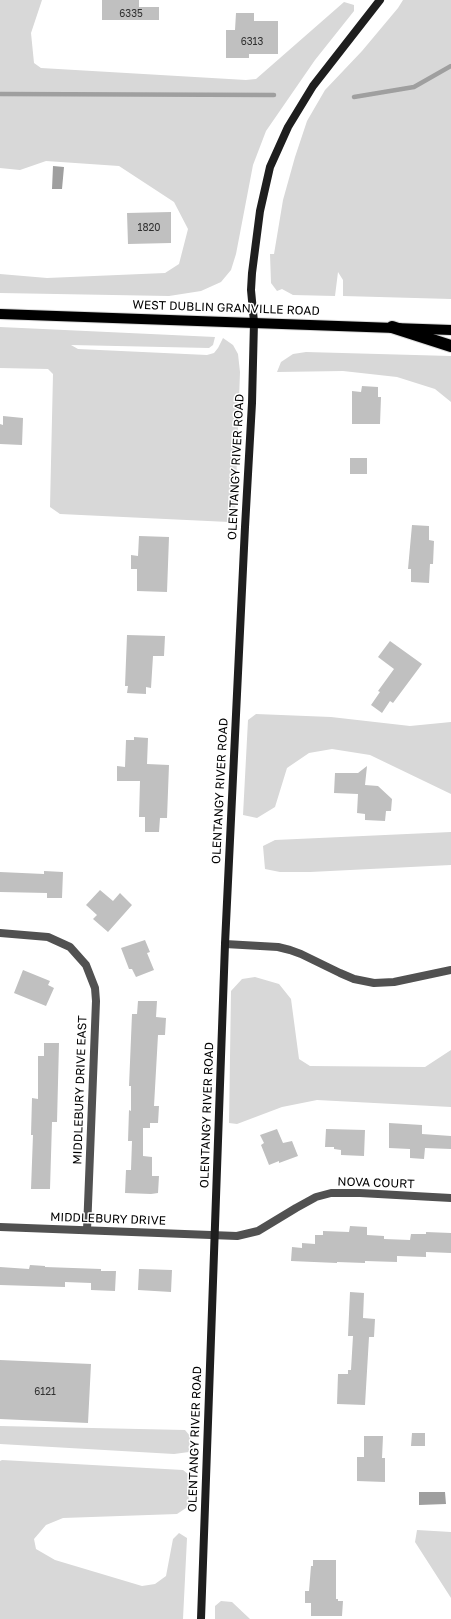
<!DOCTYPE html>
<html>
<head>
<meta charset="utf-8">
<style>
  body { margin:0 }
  canvas { display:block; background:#fff }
</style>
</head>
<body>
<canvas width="451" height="1619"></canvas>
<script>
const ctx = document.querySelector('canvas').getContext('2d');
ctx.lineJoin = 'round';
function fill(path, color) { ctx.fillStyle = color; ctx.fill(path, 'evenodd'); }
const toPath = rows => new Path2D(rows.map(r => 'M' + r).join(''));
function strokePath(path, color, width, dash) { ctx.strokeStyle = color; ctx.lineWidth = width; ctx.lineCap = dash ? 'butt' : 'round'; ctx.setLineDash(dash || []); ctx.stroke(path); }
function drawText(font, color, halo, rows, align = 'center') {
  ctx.font = font + ' "Golos Text",sans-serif'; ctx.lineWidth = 3; ctx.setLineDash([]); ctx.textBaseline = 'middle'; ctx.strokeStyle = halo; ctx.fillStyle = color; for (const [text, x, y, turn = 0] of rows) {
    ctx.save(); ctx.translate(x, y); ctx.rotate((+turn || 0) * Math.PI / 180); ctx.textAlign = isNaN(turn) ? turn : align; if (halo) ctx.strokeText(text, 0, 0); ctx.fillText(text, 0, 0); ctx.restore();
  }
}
const green = toPath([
  [0,0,42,0,31,33,34,63,41,68,246,80,256,79,344,2,354,5,354,11,315,60,266,131,253,165,236,254,231,270,221,282,201,291,169,296,0,293,0,274,47,278,165,273,179,264,188,229,174,202,119,166,46,161,20,170,0,168],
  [403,0,451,0,451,299,343,296,343,280,338,272,335,296,293,295,282,289,277,291,271,283,270,254,274,254,283,200,295,157,307,121,325,90,362,51,398,8],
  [0,327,215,337,213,345,209,348,71,345,78,349,207,355,214,353,218,348,223,338,233,345,238,354,240,372,235,516,229,522,60,514,50,507,53,374,48,369,0,368],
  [306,352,451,356,451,402,435,389,397,377,343,371,277,372,281,362,293,354],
  [256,714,331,717,410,726,451,722,451,794,370,755,332,749,309,753,287,768,275,807,257,818,243,815,248,720],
  [451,832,451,865,310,872,280,872,265,869,263,846,275,840],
  [255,977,279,984,291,999,299,1059,310,1066,425,1067,451,1050,451,1107,317,1100,282,1107,237,1124,229,1123,231,991,242,979],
  [0,1426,185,1430,190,1436,189,1452,174,1454,0,1444],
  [2,1460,183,1470,188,1474,189,1506,177,1514,63,1518,46,1525,34,1539,36,1549,55,1560,142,1586,155,1584,166,1576,173,1539,179,1533,187,1538,183,1619,0,1619,0,1461],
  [417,1530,451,1532,451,1598,415,1542],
  [221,1601,232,1602,250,1619,215,1619,215,1606]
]);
const water = toPath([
  [53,166,64,167,62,189,52,189],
  [419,1492,445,1492,446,1504,419,1505]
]);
const stream = toPath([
  [0,94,274,95],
  [354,97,414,87,451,66]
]);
const building = toPath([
  [102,0,139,0,139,7,159,7,159,20,102,20],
  [236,13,254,13,254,21,278,21,278,54,249,54,249,58,226,58,226,30,235,30],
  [171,212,171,243,128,244,127,213],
  [362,386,378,387,378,397,381,397,380,424,352,424,352,391,361,392],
  [3,416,23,418,22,445,0,444,0,424,3,425],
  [350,458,367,458,367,474,350,474],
  [412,525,429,526,429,540,434,541,433,564,430,564,429,583,411,582,411,569,408,569],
  [139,536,169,537,167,592,137,591,137,569,131,569,131,555,138,556],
  [127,635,165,636,164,656,153,656,151,688,146,687,146,694,127,693,128,686,125,686],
  [390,641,422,664,393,703,390,701,382,713,371,705,380,692,378,691,394,669,378,657],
  [134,737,148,738,147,764,169,765,167,818,160,818,159,832,145,832,145,817,139,817,140,781,117,781,117,766,125,767,126,740,134,740],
  [367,766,365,785,378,786,392,799,391,811,386,811,385,821,365,820,365,814,357,813,358,794,334,793,335,773,358,773],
  [44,871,63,872,62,898,47,898,47,893,0,892,0,872,44,874],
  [100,890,113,901,120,893,132,905,108,932,93,919,97,915,86,905],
  [145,940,150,952,147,953,154,970,136,977,132,969,129,969,121,948],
  [23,970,50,981,48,985,54,988,46,1006,14,993],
  [138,1001,157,1001,156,1017,166,1018,165,1035,158,1035,154,1106,159,1106,158,1123,150,1123,150,1128,143,1128,143,1156,152,1157,152,1176,159,1176,158,1193,151,1194,125,1193,126,1170,131,1170,132,1141,128,1141,129,1110,131,1111,131,1086,129,1086,132,1014,137,1014],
  [44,1043,59,1043,57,1122,52,1122,50,1189,31,1189,33,1135,31,1135,32,1098,38,1099,38,1056,44,1056],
  [389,1123,422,1125,422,1134,451,1136,451,1149,425,1148,424,1159,410,1158,410,1149,389,1148],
  [277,1129,283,1143,292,1141,298,1156,279,1163,279,1161,269,1165,261,1145,264,1143,260,1135],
  [326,1129,365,1130,364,1156,341,1155,341,1150,334,1149,334,1147,325,1147],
  [350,1226,367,1227,367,1235,384,1236,384,1239,410,1240,411,1234,426,1234,426,1232,451,1233,451,1253,426,1252,426,1257,397,1256,397,1262,365,1261,365,1263,337,1262,337,1263,291,1261,292,1247,302,1248,302,1243,315,1244,315,1235,323,1235,323,1231,349,1232],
  [30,1265,45,1266,45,1267,101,1269,101,1271,116,1271,115,1291,91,1290,91,1283,65,1282,65,1287,0,1285,0,1267,29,1269],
  [139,1269,172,1270,171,1292,138,1290],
  [350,1292,364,1293,363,1318,375,1319,374,1337,369,1337,365,1405,337,1404,338,1374,348,1374,348,1370,351,1370,353,1336,348,1336],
  [0,1360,91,1364,88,1423,0,1419],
  [412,1433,425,1433,425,1446,411,1446],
  [364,1436,383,1436,382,1458,385,1458,385,1482,357,1481,357,1457,364,1457],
  [313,1560,336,1560,336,1599,338,1599,338,1601,343,1601,342,1616,311,1616,311,1603,305,1603,305,1591,309,1591,311,1566,313,1566]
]);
const minor = toPath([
  [0,933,48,937,70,947,86,965,95,988,96,1001,87,1230],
  [225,944,278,947,290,950,301,954,340,973,354,979,374,983,394,982,451,970],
  [0,1227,237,1236,258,1231,296,1208,316,1197,331,1193,360,1193,451,1198]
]);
const secondary = toPath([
  [201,1619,225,944,245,527,252,403,254,322,251,290,252,273,260,211,270,167,288,127,313,86,380,0]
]);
const primary = toPath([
  [0,314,451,330]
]);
const motorway = toPath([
  [392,327,451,346]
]);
const numberNames = [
  ["6335",131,14],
  ["6313",252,42],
  ["1820",149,228],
  ["6121",45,1392]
];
const streetNames = [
  ["WEST DUBLIN GRANVILLE ROAD",226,308,2],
  ["OLENTANGY RIVER ROAD",236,467,-87],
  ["OLENTANGY RIVER ROAD",220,791,-87],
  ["MIDDLEBURY DRIVE EAST",80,1090,-88],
  ["OLENTANGY RIVER ROAD",207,1115,-88],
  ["NOVA COURT",376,1183,2],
  ["MIDDLEBURY DRIVE",108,1219,2],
  ["OLENTANGY RIVER ROAD",195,1439,-88]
];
fill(green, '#d8d8d8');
fill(water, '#9f9f9f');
strokePath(stream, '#9f9f9f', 4.5);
fill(building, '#c0c0c0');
strokePath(primary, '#dbdbdb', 12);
strokePath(motorway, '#dbdbdb', 14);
strokePath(minor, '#515151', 8);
strokePath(secondary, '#1e1e1e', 8);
strokePath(primary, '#000', 10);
strokePath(motorway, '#000', 12);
drawText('10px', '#303030', null, numberNames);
drawText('12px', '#000', '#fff', streetNames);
</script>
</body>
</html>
